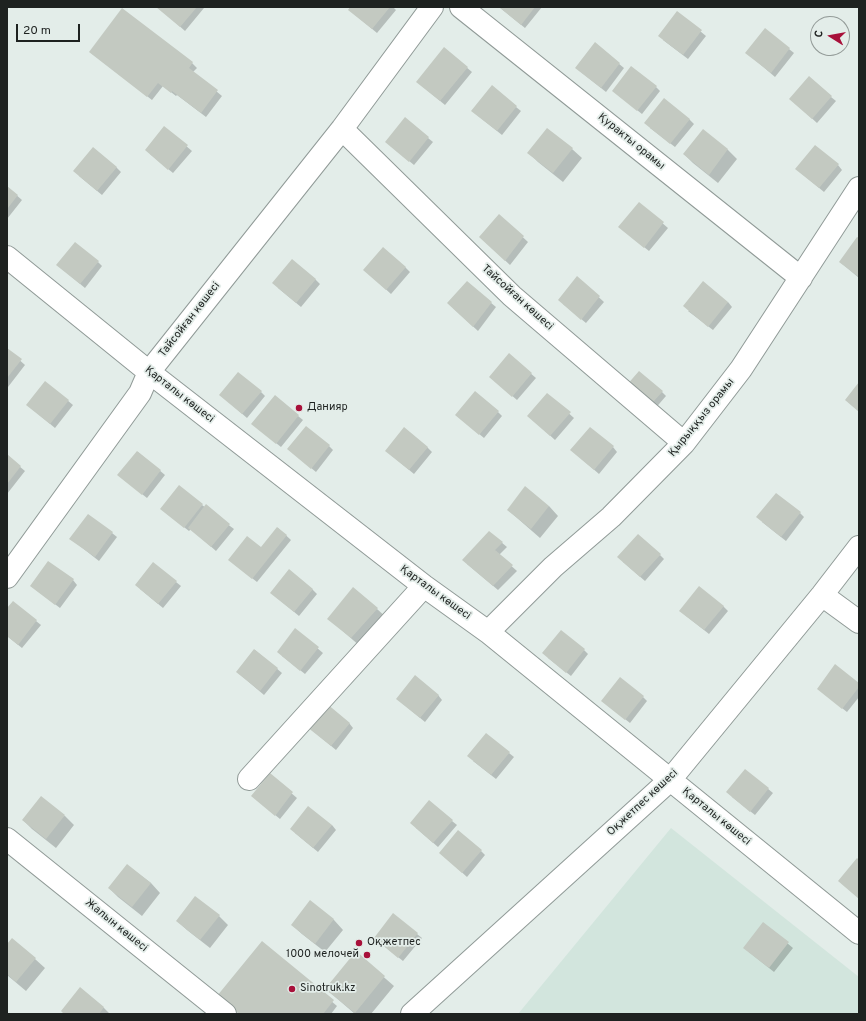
<!DOCTYPE html>
<html>
<head>
<meta charset="utf-8">
<style>
  body { margin:0 }
  #map { position:relative; width:866px; height:1021px; overflow:hidden; background:#e3ede9; font-family:Overpass,sans-serif }
  canvas { display:block }
  .frame { position:absolute; inset:0; border:8px solid #1e2220; pointer-events:none }
  .north { position:absolute; left:810px; top:16px; width:40px; height:40px; box-sizing:border-box; background:#e3ede9; border:1px solid #949c99; border-radius:50%; rotate:281deg; font-size:11px; font-weight:700; line-height:16px; text-align:center; color:#1e2220 }
  .north::after { content:''; display:block; margin:auto; width:14px; height:18px; background:#a8103a; clip-path:polygon(50% 0,100% 100%,50% 72%,0 100%) }
  .scale { position:absolute; left:16px; top:24px; width:64px; height:18px; box-sizing:border-box; border:2px solid #1e2220; border-top:0; padding-left:5px; font-size:12px; line-height:14px; white-space:nowrap; color:#1e2220; -webkit-text-stroke:3px #e3ede9; paint-order:stroke }
</style>
</head>
<body>
<div id="map">
<canvas width="866" height="1021"></canvas>
<div class="frame"></div>
<div class="north">С</div>
<div class="scale">20 m</div>
</div>
<script>
const ctx = document.querySelector('canvas').getContext('2d');
ctx.lineJoin = 'round';
function fill(path, color) { ctx.fillStyle = color; ctx.fill(path, 'evenodd'); }
const toPath = rows => new Path2D(rows.map(r => 'M' + r).join(''));
function strokePath(path, color, width, dash) { ctx.strokeStyle = color; ctx.lineWidth = width; ctx.lineCap = dash ? 'butt' : 'round'; ctx.setLineDash(dash || []); ctx.stroke(path); }
function drawText(font, color, halo, rows, align = 'center') {
  ctx.font = font + ' Overpass,sans-serif'; ctx.lineWidth = 3.5; ctx.setLineDash([]); ctx.textBaseline = 'middle'; ctx.strokeStyle = halo; ctx.fillStyle = color; for (const [text, x, y, turn = 0] of rows) {
    ctx.save(); ctx.translate(x, y); ctx.rotate((+turn || 0) * Math.PI / 180); ctx.textAlign = isNaN(turn) ? turn : align; if (halo) ctx.strokeText(text, 0, 0); ctx.fillText(text, 0, 0); ctx.restore();
  }
}
const built = toPath([
  [671,828,859,977,859,1014,518,1014]
]);
const shadow = toPath([
  [158,7,203,7,204,8,185,31],
  [351,7,393,7,396,10,377,33,354,14],
  [499,7,542,7,525,28],
  [122,10,192,63,197,68,193,72,222,96,206,117,177,95,176,96,163,86,152,100,90,52],
  [677,12,706,36,688,59,663,40],
  [595,44,624,68,606,92,581,72],
  [445,49,472,72,445,105,422,86],
  [789,49,794,53,775,77,747,53],
  [656,87,660,91,642,114,618,95],
  [831,97,836,101,817,123,795,103],
  [516,107,521,111,502,135,477,115],
  [689,119,694,124,675,147,650,128],
  [164,127,192,151,173,173,150,154],
  [703,130,728,150,737,159,718,183,693,163,684,154],
  [428,138,433,142,414,165,391,146],
  [572,149,582,158,563,182,538,162,529,153],
  [838,165,842,170,824,192,801,173],
  [116,167,121,172,102,195,79,176],
  [7,187,22,200,7,219],
  [639,203,668,228,649,251,624,231],
  [499,215,528,242,510,265,480,237],
  [859,239,859,278,840,262],
  [98,262,102,266,85,288,62,269],
  [405,267,410,272,391,294,369,274],
  [578,278,604,302,586,323,563,304],
  [315,279,320,284,301,307,278,288],
  [467,283,496,307,478,331,453,308],
  [728,302,732,307,713,330,688,311],
  [7,349,25,365,8,387,7,386],
  [509,355,536,378,517,400,495,381],
  [45,382,73,405,55,428,32,409],
  [261,392,265,396,247,418,225,399],
  [662,392,666,396,647,418,621,394],
  [547,394,574,418,555,440,533,420],
  [498,412,502,416,484,438,461,419],
  [298,416,303,420,281,447,257,428],
  [329,446,333,450,316,472,288,449],
  [427,447,432,452,414,474,391,455],
  [613,447,617,452,599,474,576,454],
  [138,452,165,475,147,498,123,479],
  [7,456,25,471,7,494],
  [202,505,234,529,216,551,191,529,189,531,166,513],
  [549,506,558,516,540,538,508,510],
  [800,513,804,517,786,541,762,522],
  [278,528,291,540,257,582,234,564,261,549],
  [489,532,507,547,499,555,517,571,498,590,467,564],
  [112,533,117,537,99,561,71,539],
  [660,555,664,559,645,581,623,562],
  [73,580,77,585,60,608,31,586],
  [176,582,181,586,163,608,140,589],
  [312,589,317,594,299,616,276,597],
  [723,606,728,611,709,634,685,615],
  [377,609,387,618,361,647,329,619],
  [7,610,36,621,41,625,22,648,7,636],
  [296,630,323,653,305,674,282,656],
  [255,650,282,673,264,695,237,672],
  [584,650,588,654,571,676,548,658],
  [859,684,859,697,847,712,823,693],
  [438,695,442,700,425,722,402,703],
  [643,697,647,701,630,723,607,705],
  [349,723,353,728,336,750,313,731],
  [509,753,514,757,496,779,473,761],
  [745,770,773,793,755,815,732,797],
  [270,775,297,798,280,819,252,796],
  [65,816,74,825,56,848,32,829,23,820],
  [452,821,457,825,438,847,416,828],
  [332,825,336,830,318,852,295,833],
  [481,851,485,855,467,877,445,857],
  [127,865,151,883,160,893,142,916,118,897,109,888],
  [310,902,334,920,343,930,325,952,302,934,292,925],
  [393,915,422,938,403,961,379,942],
  [219,916,228,925,210,948,187,930,177,921],
  [763,923,793,948,774,972,749,952],
  [262,942,337,1006,331,1014,239,1014],
  [7,946,35,959,45,968,26,991,7,975],
  [356,953,394,986,371,1014,355,1014,326,989],
  [81,989,104,1008,110,1014,65,1014]
]);
const building = toPath([
  [156,7,197,7,180,27],
  [350,7,390,7,372,29,348,10],
  [499,7,535,7,521,25],
  [122,8,193,62,189,68,218,90,201,113,172,91,171,93,158,83,147,97,89,52],
  [677,11,702,30,683,55,658,36],
  [765,28,790,48,771,73,745,53],
  [595,42,620,63,601,88,575,68],
  [444,47,468,67,440,101,416,82],
  [631,66,657,86,637,111,612,91],
  [809,76,832,96,812,119,789,99],
  [492,85,517,106,497,131,471,111],
  [664,98,690,119,670,144,644,123],
  [405,117,429,137,409,162,385,142],
  [164,126,188,145,168,170,145,150],
  [547,128,573,148,553,173,527,153],
  [703,129,728,149,709,175,683,154],
  [815,145,839,164,819,188,795,169],
  [93,147,117,167,97,191,73,171],
  [7,186,18,195,7,209],
  [639,202,664,222,644,248,618,227],
  [499,214,524,236,505,261,479,237],
  [857,237,859,238,859,277,839,262],
  [75,242,99,261,80,284,56,265],
  [383,247,406,267,386,290,363,270],
  [292,259,316,279,296,303,272,283],
  [577,276,600,296,581,320,558,300],
  [467,281,492,302,473,327,447,303],
  [703,281,728,302,708,327,683,306],
  [7,348,22,359,7,378],
  [509,353,532,373,512,397,489,377],
  [639,371,663,391,642,414,619,394],
  [238,372,262,391,242,414,219,395],
  [45,381,69,400,50,424,26,405],
  [859,382,859,412,845,400],
  [475,391,499,411,479,435,455,415],
  [547,393,571,412,550,436,527,416],
  [275,395,299,415,276,444,251,424],
  [306,426,330,445,311,469,287,449],
  [404,427,428,447,409,470,385,451],
  [590,427,614,446,594,470,570,450],
  [137,451,161,470,142,495,117,475],
  [7,454,21,466,7,484],
  [179,485,203,504,184,528,160,509],
  [525,486,549,506,531,529,507,510],
  [776,493,801,512,781,537,756,517],
  [206,504,230,524,211,547,188,528],
  [88,514,113,532,95,557,69,539],
  [277,527,287,535,252,579,228,560,247,536,261,547],
  [489,531,503,542,495,550,513,565,493,586,462,560],
  [638,534,661,554,640,577,617,557],
  [48,561,74,579,55,605,30,586],
  [153,562,177,581,158,604,135,585],
  [289,569,313,589,294,612,270,593],
  [699,586,724,606,704,630,679,611],
  [353,587,378,608,351,638,327,619],
  [13,601,37,620,18,645,7,636,7,608],
  [295,628,319,647,300,671,277,652],
  [561,630,585,649,566,673,542,653],
  [254,649,278,668,260,691,236,672],
  [835,664,859,683,859,687,842,709,817,689],
  [415,675,439,695,420,718,396,699],
  [620,677,644,696,625,720,601,701],
  [326,703,350,723,331,746,307,727],
  [486,733,510,752,491,775,467,756],
  [745,769,769,788,750,812,726,792],
  [270,773,293,792,275,816,251,796],
  [41,796,65,815,46,839,22,820],
  [429,800,453,820,433,843,410,823],
  [308,806,332,825,313,848,290,829],
  [458,830,482,850,462,873,439,853],
  [857,858,859,860,859,899,838,881],
  [127,864,151,883,132,907,108,888],
  [195,896,220,915,200,940,176,921],
  [310,900,334,919,315,944,291,925],
  [393,913,418,933,398,958,374,938],
  [763,922,789,942,769,968,743,948],
  [12,938,36,958,16,982,7,974,7,944],
  [262,941,334,1000,323,1014,239,1014,217,996],
  [356,951,385,976,355,1013,325,989],
  [80,987,104,1007,99,1014,64,1014,61,1011]
]);
const minor = toPath([
  [461,7,801,278],
  [342,129,512,296,684,443],
  [7,257,149,372,424,586,488,632,859,933],
  [7,577,140,393,149,372,342,129,432,7],
  [822,595,859,622],
  [488,632,553,567,611,517,684,443,741,369,859,188],
  [249,779,424,586],
  [7,839,225,1014],
  [412,1014,670,780,822,595,859,547]
]);
const markers = [
  [299,408,4,"#a8103a"],
  [359,943,4,"#a8103a"],
  [367,955,4,"#a8103a"],
  [292,989,4,"#a8103a"]
];
const streetNames = [
  ["Қуракты орамы",631,142,39],
  ["Тайсойған көшесі",517,298,42],
  ["Тайсойған көшесі",190,320,-52],
  ["Қарталы көшесі",179,395,38],
  ["Қырыққыз орамы",702,418,-51],
  ["Қарталы көшесі",435,593,36],
  ["Оқжетпес көшесі",643,803,-43],
  ["Қарталы көшесі",716,817,39],
  ["Жалын көшесі",116,926,39]
];
const poiNames = [
  ["Данияр",307,408],
  ["Оқжетпес",367,943],
  ["1000 мелочей",359,955,"right"],
  ["Sinotruk.kz",300,989]
];
fill(built, '#d2e5dd');
fill(shadow, '#0003');
fill(building, '#c3c9c1');
strokePath(minor, '#909a97', 24);
strokePath(minor, '#fff', 22);
for (const [x, y, r, color] of markers) { const dot = new Path2D(); dot.arc(x, y, r, 0, 2 * Math.PI); ctx.fillStyle = color; ctx.fill(dot); strokePath(dot, '#e3ede9', 1.5); }
drawText('11px', '#1e2220', '#e3ede9', streetNames);
drawText('11px', '#1e2220', '#e3ede9', poiNames, 'left');
</script>
</body>
</html>
